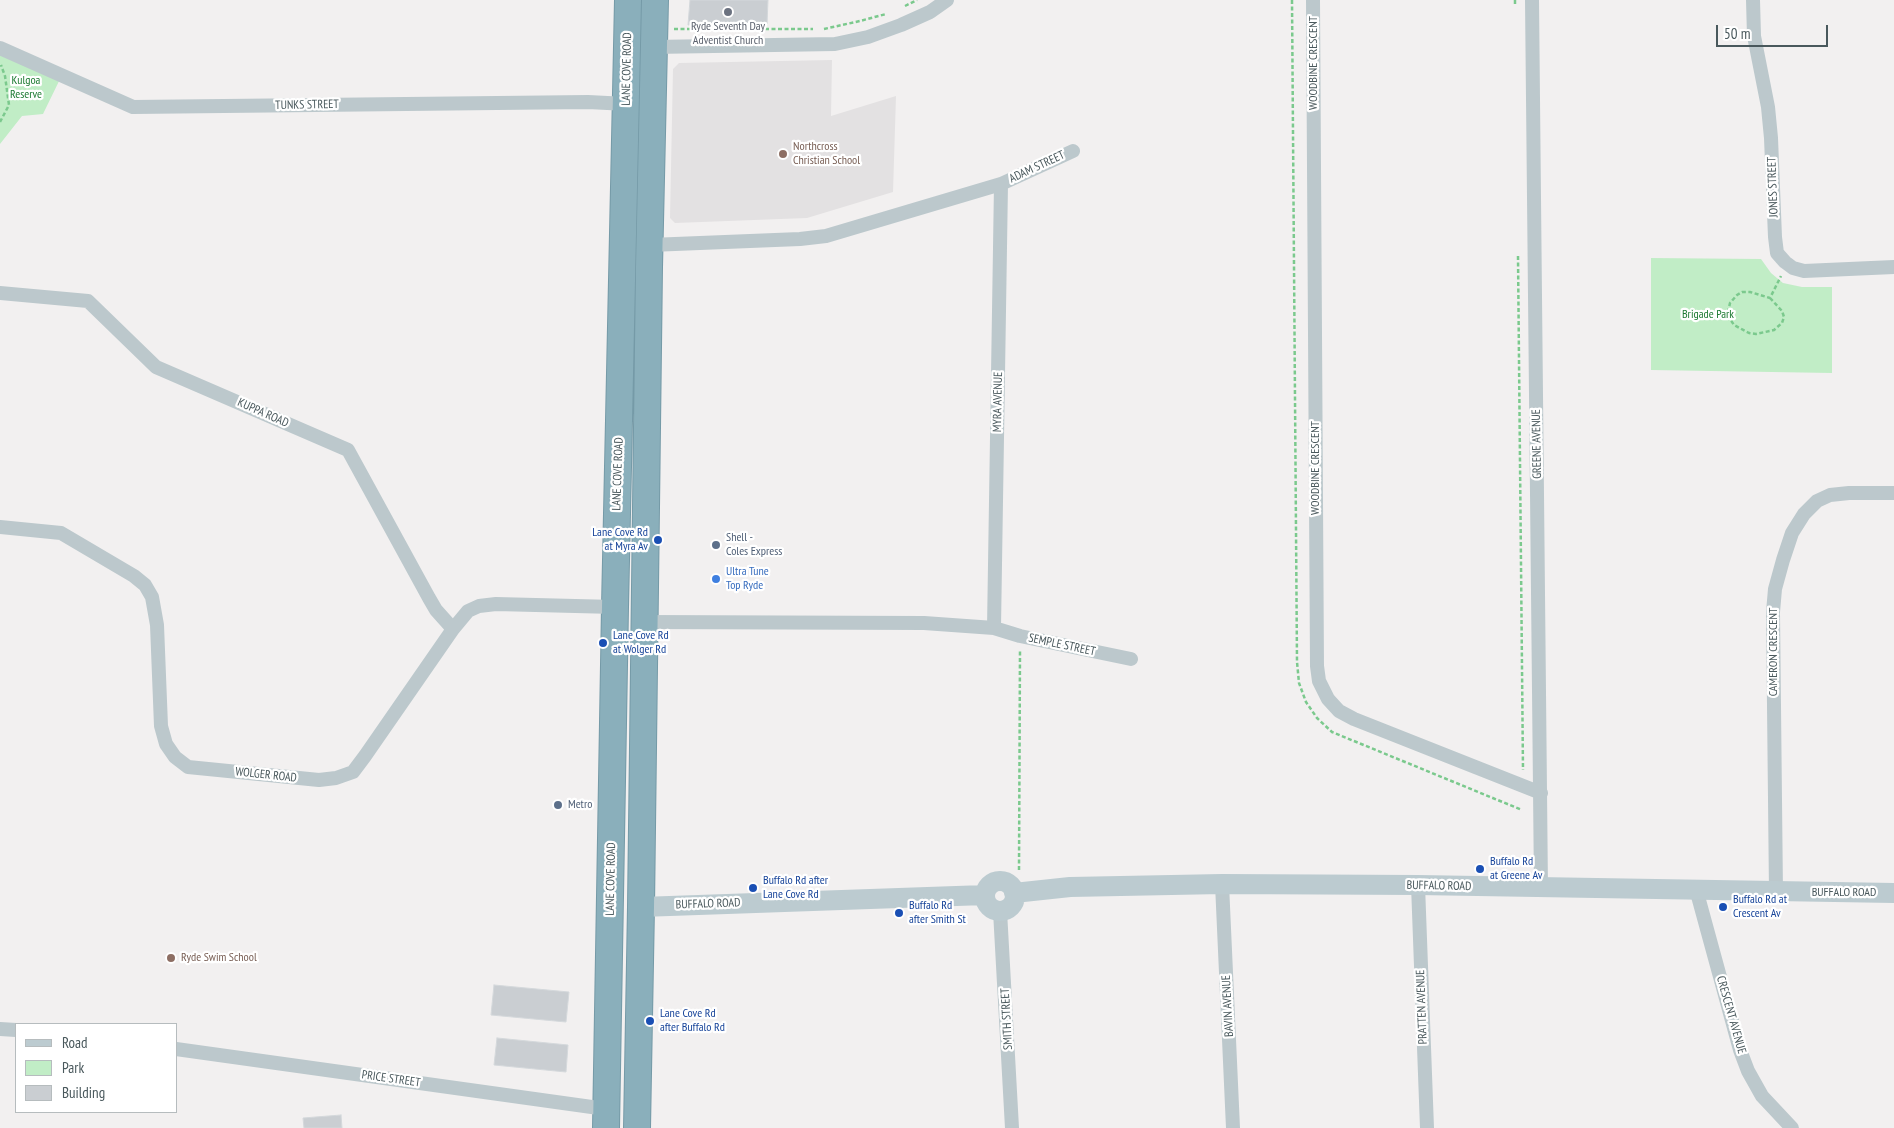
<!DOCTYPE html>
<html>
<head>
<meta charset="utf-8">
<style>
  body { margin:0 }
  #map { position:relative; width:1894px; height:1128px; overflow:hidden; background:#f2f0f0; font-family:"PT Sans Narrow",sans-serif }
  canvas { display:block }
  .legend { position:absolute; left:15px; top:1023px; width:162px; height:90px; box-sizing:border-box; background:#fff; border:1px solid #b6bcbe; margin:0; padding:6px 9px; list-style:none; font-size:15px; color:#49585c }
  .legend li { display:flex; align-items:center; gap:10px; height:25px }
  .legend b { width:25px; border:1px solid #b6bcbe }
  .scale { position:absolute; left:1716px; top:25px; width:112px; height:22px; box-sizing:border-box; border:2px solid #49585c; border-top:0; padding-left:6px; font-size:15px; line-height:18px; white-space:nowrap; color:#49585c; -webkit-text-stroke:4px #fff; paint-order:stroke }
</style>
</head>
<body>
<div id="map">
<canvas width="1894" height="1128"></canvas>
<ul class="legend">
<li><b style="height:6px;background:#bccbd0"></b>Road</li>
<li><b style="height:14px;background:#c1edc6"></b>Park</li>
<li><b style="height:14px;background:#caced2"></b>Building</li>
</ul>
<div class="scale">50 m</div>
</div>
<script>
const ctx = document.querySelector('canvas').getContext('2d');
ctx.lineJoin = 'round';
function fill(path, color) { ctx.fillStyle = color; ctx.fill(path, 'evenodd'); }
const toPath = rows => new Path2D(rows.map(r => 'M' + r).join(''));
function strokePath(path, color, width, dash) { ctx.strokeStyle = color; ctx.lineWidth = width; ctx.lineCap = dash ? 'butt' : 'round'; ctx.setLineDash(dash || []); ctx.stroke(path); }
function drawText(font, color, halo, rows, align = 'center') {
  ctx.font = font + ' "PT Sans Narrow",sans-serif'; ctx.lineWidth = 4.5; ctx.setLineDash([]); ctx.textBaseline = 'middle'; ctx.strokeStyle = halo; ctx.fillStyle = color; for (const [text, x, y, turn = 0] of rows) {
    ctx.save(); ctx.translate(x, y); ctx.rotate((+turn || 0) * Math.PI / 180); ctx.textAlign = isNaN(turn) ? turn : align; if (halo) ctx.strokeText(text, 0, 0); ctx.fillText(text, 0, 0); ctx.restore();
  }
}
const education = toPath([
  [832,60,831,116,896,96,893,192,807,218,675,223,670,218,673,69,679,63]
]);
const green = toPath([
  [0,48,62,75,43,114,22,116,0,144],
  [1651,258,1761,259,1771,273,1783,283,1802,287,1832,287,1832,373,1651,370]
]);
const building = toPath([
  [690,0,768,0,767,24,721,23,688,25,690,0],
  [494,985,569,992,566,1022,491,1015,494,985],
  [497,1038,568,1045,566,1072,494,1065,497,1038],
  [341,1115,342,1128,304,1128,303,1118,341,1115]
]);
const path = toPath([
  [1292,0,1297,662,1299,683,1306,702,1317,718,1332,732,1522,810],
  [1515,4,1515,0],
  [905,6,917,0],
  [674,29,813,29],
  [824,29,860,21,886,14],
  [0,122,9,105,5,76,1,65],
  [1518,256,1523,770],
  [1770,298,1782,311,1784,317,1782,323,1774,330,1756,334,1749,333,1734,325,1730,319,1728,312,1730,303,1737,295,1742,292,1750,292,1770,298,1781,276],
  [1019,870,1020,650]
]);
const street = toPath([
  [1313,0,1317,666,1319,681,1328,699,1339,711,1354,719,1541,793],
  [1532,0,1541,888],
  [1753,0,1754,36,1768,107,1771,138,1775,237,1777,253,1785,262,1793,268,1804,271,1894,267],
  [653,47,835,44,868,37,901,25,930,12,947,0],
  [0,48,133,107,588,102,627,104],
  [650,245,800,239,826,236,1001,184,1073,151],
  [0,293,88,301,156,367,348,450,429,598,436,610,453,629],
  [0,527,61,533,134,576,145,585,152,597,157,625,161,726,166,744,175,757,188,767,319,780,336,778,353,772,365,756,453,629,468,611,479,606,496,604,615,607],
  [644,622,924,623,994,628,1020,636,1131,659],
  [994,628,1001,184],
  [1222,884,1233,1128],
  [1418,885,1427,1128],
  [1696,889,1740,1050,1748,1071,1762,1096,1792,1128],
  [1776,893,1773,612,1775,589,1783,560,1792,533,1804,514,1817,501,1830,495,1849,493,1894,493],
  [1000,911,1012,1128],
  [0,1029,16,1030],
  [176,1049,606,1109]
]);
const secondary = toPath([
  '985 896a15 15 0 1 1 30 0a15 15 0 1 1-30 0Z',
  [1014,893,1070,887,1222,884,1418,885,1894,893],
  [641,907,985,895]
]);
const highway = toPath([
  [606,1128,615,607,628,0],
  [637,1128,641,907,649,267,655,0]
]);
const markers = [
  [728,12,5,"#6b7280"],
  [783,154,5,"#8d6e63"],
  [658,540,5,"#1a4fb4"],
  [716,545,5,"#5c6f8a"],
  [716,579,5,"#3f7fe0"],
  [603,643,5,"#1a4fb4"],
  [558,805,5,"#5c6f8a"],
  [1480,869,5,"#1a4fb4"],
  [753,888,5,"#1a4fb4"],
  [1723,907,5,"#1a4fb4"],
  [899,913,5,"#1a4fb4"],
  [171,958,5,"#8d6e63"],
  [650,1021,5,"#1a4fb4"]
];
const worshipNames = [
  ["Ryde Seventh Day",728,27],
  ["Adventist Church",728,41]
];
const streetNames = [
  ["WOODBINE CRESCENT",1314,63,-90],
  ["LANE COVE ROAD",627,69,-89],
  ["TUNKS STREET",307,105,-1],
  ["ADAM STREET",1037,167,-25],
  ["JONES STREET",1773,187,-92],
  ["MYRA AVENUE",998,402,-89],
  ["KUPPA ROAD",263,413,24],
  ["GREENE AVENUE",1537,444,-91],
  ["WOODBINE CRESCENT",1316,468,-90],
  ["LANE COVE ROAD",618,474,-88],
  ["SEMPLE STREET",1062,645,12],
  ["CAMERON CRESCENT",1774,652,-90],
  ["WOLGER ROAD",266,775,6],
  ["LANE COVE ROAD",611,879,-89],
  ["BUFFALO ROAD",1439,886,1],
  ["BUFFALO ROAD",1844,893],
  ["BUFFALO ROAD",708,904,-2],
  ["BAVIN AVENUE",1228,1006,-93],
  ["PRATTEN AVENUE",1422,1007,-92],
  ["CRESCENT AVENUE",1731,1015,74],
  ["SMITH STREET",1007,1019,-93],
  ["PRICE STREET",391,1079,8]
];
const parkNames = [
  ["Kulgoa",26,81],
  ["Reserve",26,95],
  ["Brigade Park",1708,315]
];
const educationNames = [
  ["Northcross",793,147],
  ["Christian School",793,161],
  ["Ryde Swim School",181,958]
];
const transitNames = [
  ["Lane Cove Rd",648,533,"right"],
  ["at Myra Av",648,547,"right"],
  ["Lane Cove Rd",613,636],
  ["at Wolger Rd",613,650],
  ["Buffalo Rd",1490,862],
  ["at Greene Av",1490,876],
  ["Buffalo Rd after",763,881],
  ["Lane Cove Rd",763,895],
  ["Buffalo Rd at",1733,900],
  ["Crescent Av",1733,914],
  ["Buffalo Rd",909,906],
  ["after Smith St",909,920],
  ["Lane Cove Rd",660,1014],
  ["after Buffalo Rd",660,1028]
];
const serviceNames = [
  ["Shell -",726,538],
  ["Coles Express",726,552],
  ["Metro",568,805]
];
const shopNames = [
  ["Ultra Tune",726,572],
  ["Top Ryde",726,586]
];
fill(education, '#e3e1e2');
fill(green, '#c1edc6');
fill(building, '#caced2');
strokePath(building, '#d4d8db', 1);
strokePath(highway, '#759aa7', 28);
strokePath(path, '#7bc98d', 2.5, [4, 2.5]);
strokePath(street, '#bcc8cc', 14);
strokePath(secondary, '#bccbd0', 20);
strokePath(highway, '#8aafbb', 26);
for (const [x, y, r, color] of markers) { const dot = new Path2D(); dot.arc(x, y, r, 0, 2 * Math.PI); ctx.fillStyle = color; ctx.fill(dot); strokePath(dot, '#fff', 2); }
drawText('12px', '#5b616d', '#fff', worshipNames);
drawText('12px', '#49585c', '#fff', streetNames);
drawText('12px', '#1d7a32', '#fff', parkNames);
drawText('12px', '#785e54', '#fff', educationNames, 'left');
drawText('12px', '#164399', '#fff', transitNames, 'left');
drawText('12px', '#4e5e75', '#fff', serviceNames, 'left');
drawText('12px', '#366cbe', '#fff', shopNames, 'left');
</script>
</body>
</html>
